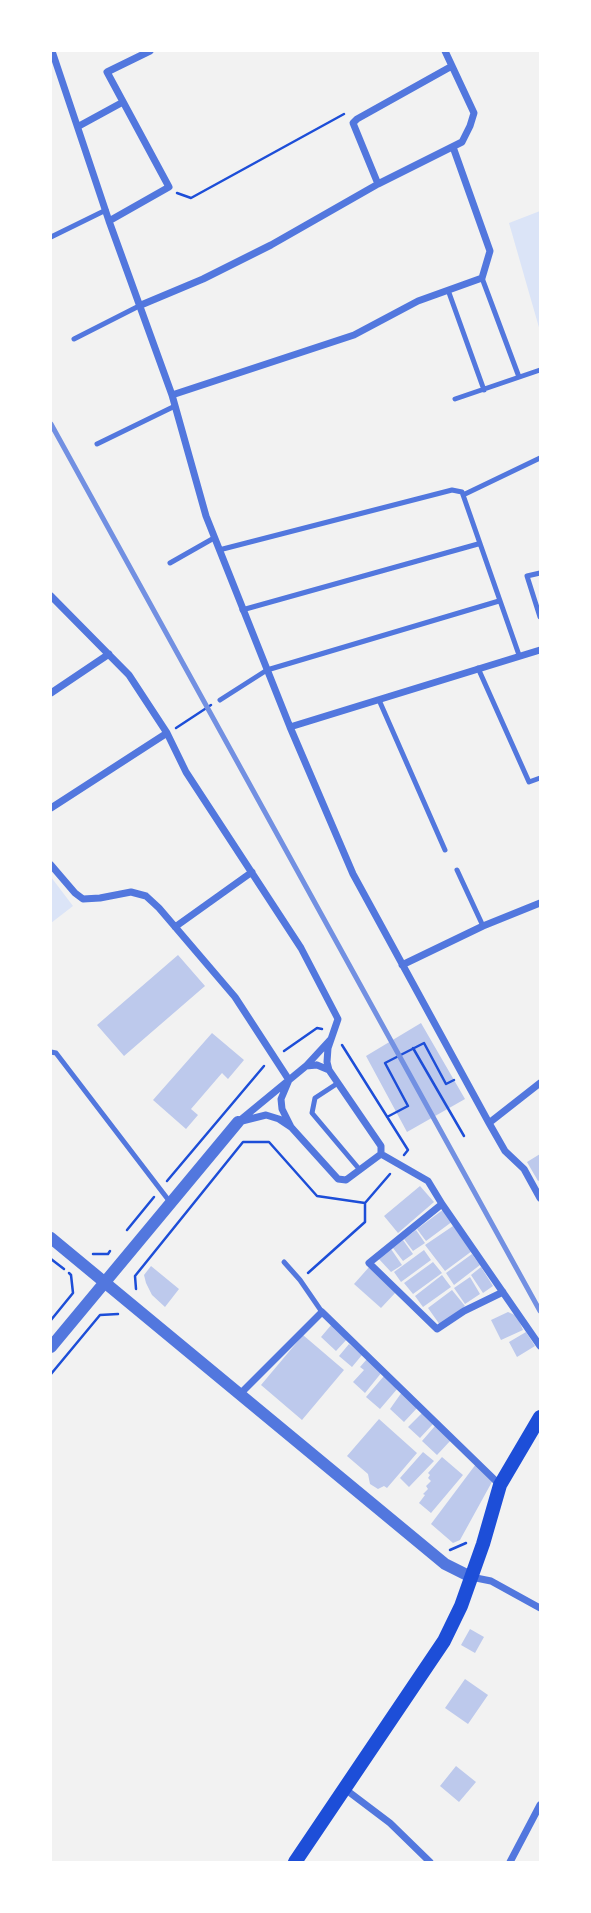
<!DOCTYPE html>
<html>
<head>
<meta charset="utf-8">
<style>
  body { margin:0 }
  #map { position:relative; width:591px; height:1913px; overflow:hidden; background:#f2f2f2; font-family:Overpass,sans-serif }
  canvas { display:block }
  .frame { position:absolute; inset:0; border:52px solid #fff; pointer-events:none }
</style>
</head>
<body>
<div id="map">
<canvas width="591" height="1913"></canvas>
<div class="frame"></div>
</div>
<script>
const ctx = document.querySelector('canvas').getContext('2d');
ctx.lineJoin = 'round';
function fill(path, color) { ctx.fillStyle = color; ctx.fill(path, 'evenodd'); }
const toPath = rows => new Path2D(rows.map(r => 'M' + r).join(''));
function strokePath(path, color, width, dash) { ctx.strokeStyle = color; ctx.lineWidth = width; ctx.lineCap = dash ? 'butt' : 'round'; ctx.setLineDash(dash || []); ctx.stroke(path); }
const green = toPath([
  [540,211,540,331,509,223],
  [51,877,73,906,51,923]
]);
const building = toPath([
  [178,955,205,986,124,1056,97,1025],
  [421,1023,465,1099,407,1132,366,1056],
  [212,1033,244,1060,228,1079,222,1073,191,1109,198,1115,186,1129,153,1100],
  [540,1154,540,1180,538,1181,527,1162],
  [420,1186,434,1202,398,1233,384,1216],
  [444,1209,453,1221,426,1241,417,1229],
  [453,1226,472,1251,445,1271,425,1245],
  [416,1230,425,1243,413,1251,404,1239],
  [403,1240,413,1254,403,1261,393,1248],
  [391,1249,402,1265,391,1272,378,1258],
  [424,1250,431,1260,401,1282,394,1272],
  [472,1254,480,1265,454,1285,446,1273],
  [433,1262,442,1273,413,1294,404,1283],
  [151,1266,179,1289,165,1307,152,1295,146,1283,144,1275],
  [370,1266,397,1291,381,1308,354,1284],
  [481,1267,493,1286,483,1293,471,1275],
  [442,1275,451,1287,423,1307,415,1296],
  [470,1277,480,1294,465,1304,454,1288],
  [452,1290,465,1306,440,1325,428,1308],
  [508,1312,517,1316,523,1330,501,1340,491,1320],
  [332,1324,348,1338,336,1351,321,1337],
  [526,1332,535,1346,517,1357,509,1342],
  [303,1335,344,1370,302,1420,261,1385],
  [349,1344,362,1355,352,1367,339,1356],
  [367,1359,382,1372,365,1393,353,1382,364,1370,360,1367],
  [384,1376,398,1388,380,1409,366,1397],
  [402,1392,418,1407,404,1422,390,1409],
  [422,1413,433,1424,420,1438,408,1427],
  [379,1419,417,1453,387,1488,384,1486,378,1489,370,1484,368,1474,347,1456],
  [435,1426,451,1440,437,1455,422,1441],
  [423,1452,434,1461,409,1487,400,1478],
  [442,1457,463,1475,431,1513,419,1503,425,1495,423,1494,428,1489,426,1486,431,1481,428,1478,430,1475,428,1473],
  [476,1464,493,1480,460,1540,453,1543,431,1524],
  [470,1629,484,1637,475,1653,461,1645],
  [465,1679,488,1695,468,1724,445,1708],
  [456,1766,476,1782,459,1802,440,1786]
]);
const path = toPath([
  [177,193,191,198,344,114],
  [176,728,211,705],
  [342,1045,408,1150,404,1155],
  [413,1048,464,1136],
  [284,1051,317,1028,322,1029],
  [387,1117,408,1106,385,1063,424,1043,446,1084,454,1080],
  [167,1181,264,1066],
  [127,1230,154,1197],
  [93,1254,108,1254,110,1251],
  [51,1259,64,1269],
  [308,1273,365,1222,365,1203,390,1174],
  [136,1289,135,1276,243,1142,269,1142,317,1196,365,1203],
  [51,1320,73,1293,71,1275,69,1273],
  [51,1374,100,1315,118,1314],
  [450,1550,466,1543]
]);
const service = toPath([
  [51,237,106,210],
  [482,278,519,377],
  [448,290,484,390],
  [74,339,141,305],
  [455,399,540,370],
  [97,444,175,406],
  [463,495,540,458],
  [219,550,452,490,462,492,519,655],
  [170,563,214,538],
  [540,573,527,576,540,617],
  [242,610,478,544],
  [478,668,529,782,540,778],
  [220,700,267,670,499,601],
  [379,700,445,850],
  [457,870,483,926],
  [51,1052,56,1053,170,1202],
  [338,1083,315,1098,312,1113,360,1170],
  [284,1262,300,1280,322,1312]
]);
const minor = toPath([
  [52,51,109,221,172,395,206,516,290,727,353,874,489,1123,505,1151,524,1169,540,1198],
  [79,126,123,102],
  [378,184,353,123,357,119,452,66],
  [109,221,169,187,107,72,150,51],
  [141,305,203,279,271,245,378,184,462,142,470,126,474,113,445,51],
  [172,395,354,335,418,301,482,278,490,251,453,147],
  [51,596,129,675,167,733,186,772,301,948,338,1019,328,1048,327,1062,329,1070],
  [51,693,109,654],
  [290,727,540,650],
  [51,808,167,733],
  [51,865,75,893,83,899,100,898,131,892,146,896,159,908,235,997,289,1080,281,1099,282,1109,291,1127],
  [175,927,252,872],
  [402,965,483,926,540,903],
  [317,1065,329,1070,381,1146,381,1154,346,1180,338,1179,291,1127,279,1119,266,1115,238,1122,306,1066,317,1065],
  [306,1066,330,1040],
  [489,1123,540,1083],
  [381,1154,428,1181,442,1204,540,1346],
  [442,1204,369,1263,437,1329,464,1311,503,1292],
  [239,1395,322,1312,500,1485],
  [471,1577,491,1581,540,1608],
  [345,1789,390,1823,430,1862],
  [510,1862,540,1805]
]);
const tertiary = toPath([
  [51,1238,445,1564,471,1577],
  [51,1347,238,1122]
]);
const secondary = toPath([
  [295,1862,444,1641,461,1606,483,1544,500,1485,540,1417]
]);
const rail = toPath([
  [51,424,540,1311]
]);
fill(green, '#dbe4f7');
fill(building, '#bdc9ec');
strokePath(path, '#1d4ed8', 2.5);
strokePath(service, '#5277de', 5);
strokePath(minor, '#5277de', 7);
strokePath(tertiary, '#5277de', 12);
strokePath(secondary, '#1d4ed8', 14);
strokePath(rail, '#7290e2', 5);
</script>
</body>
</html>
